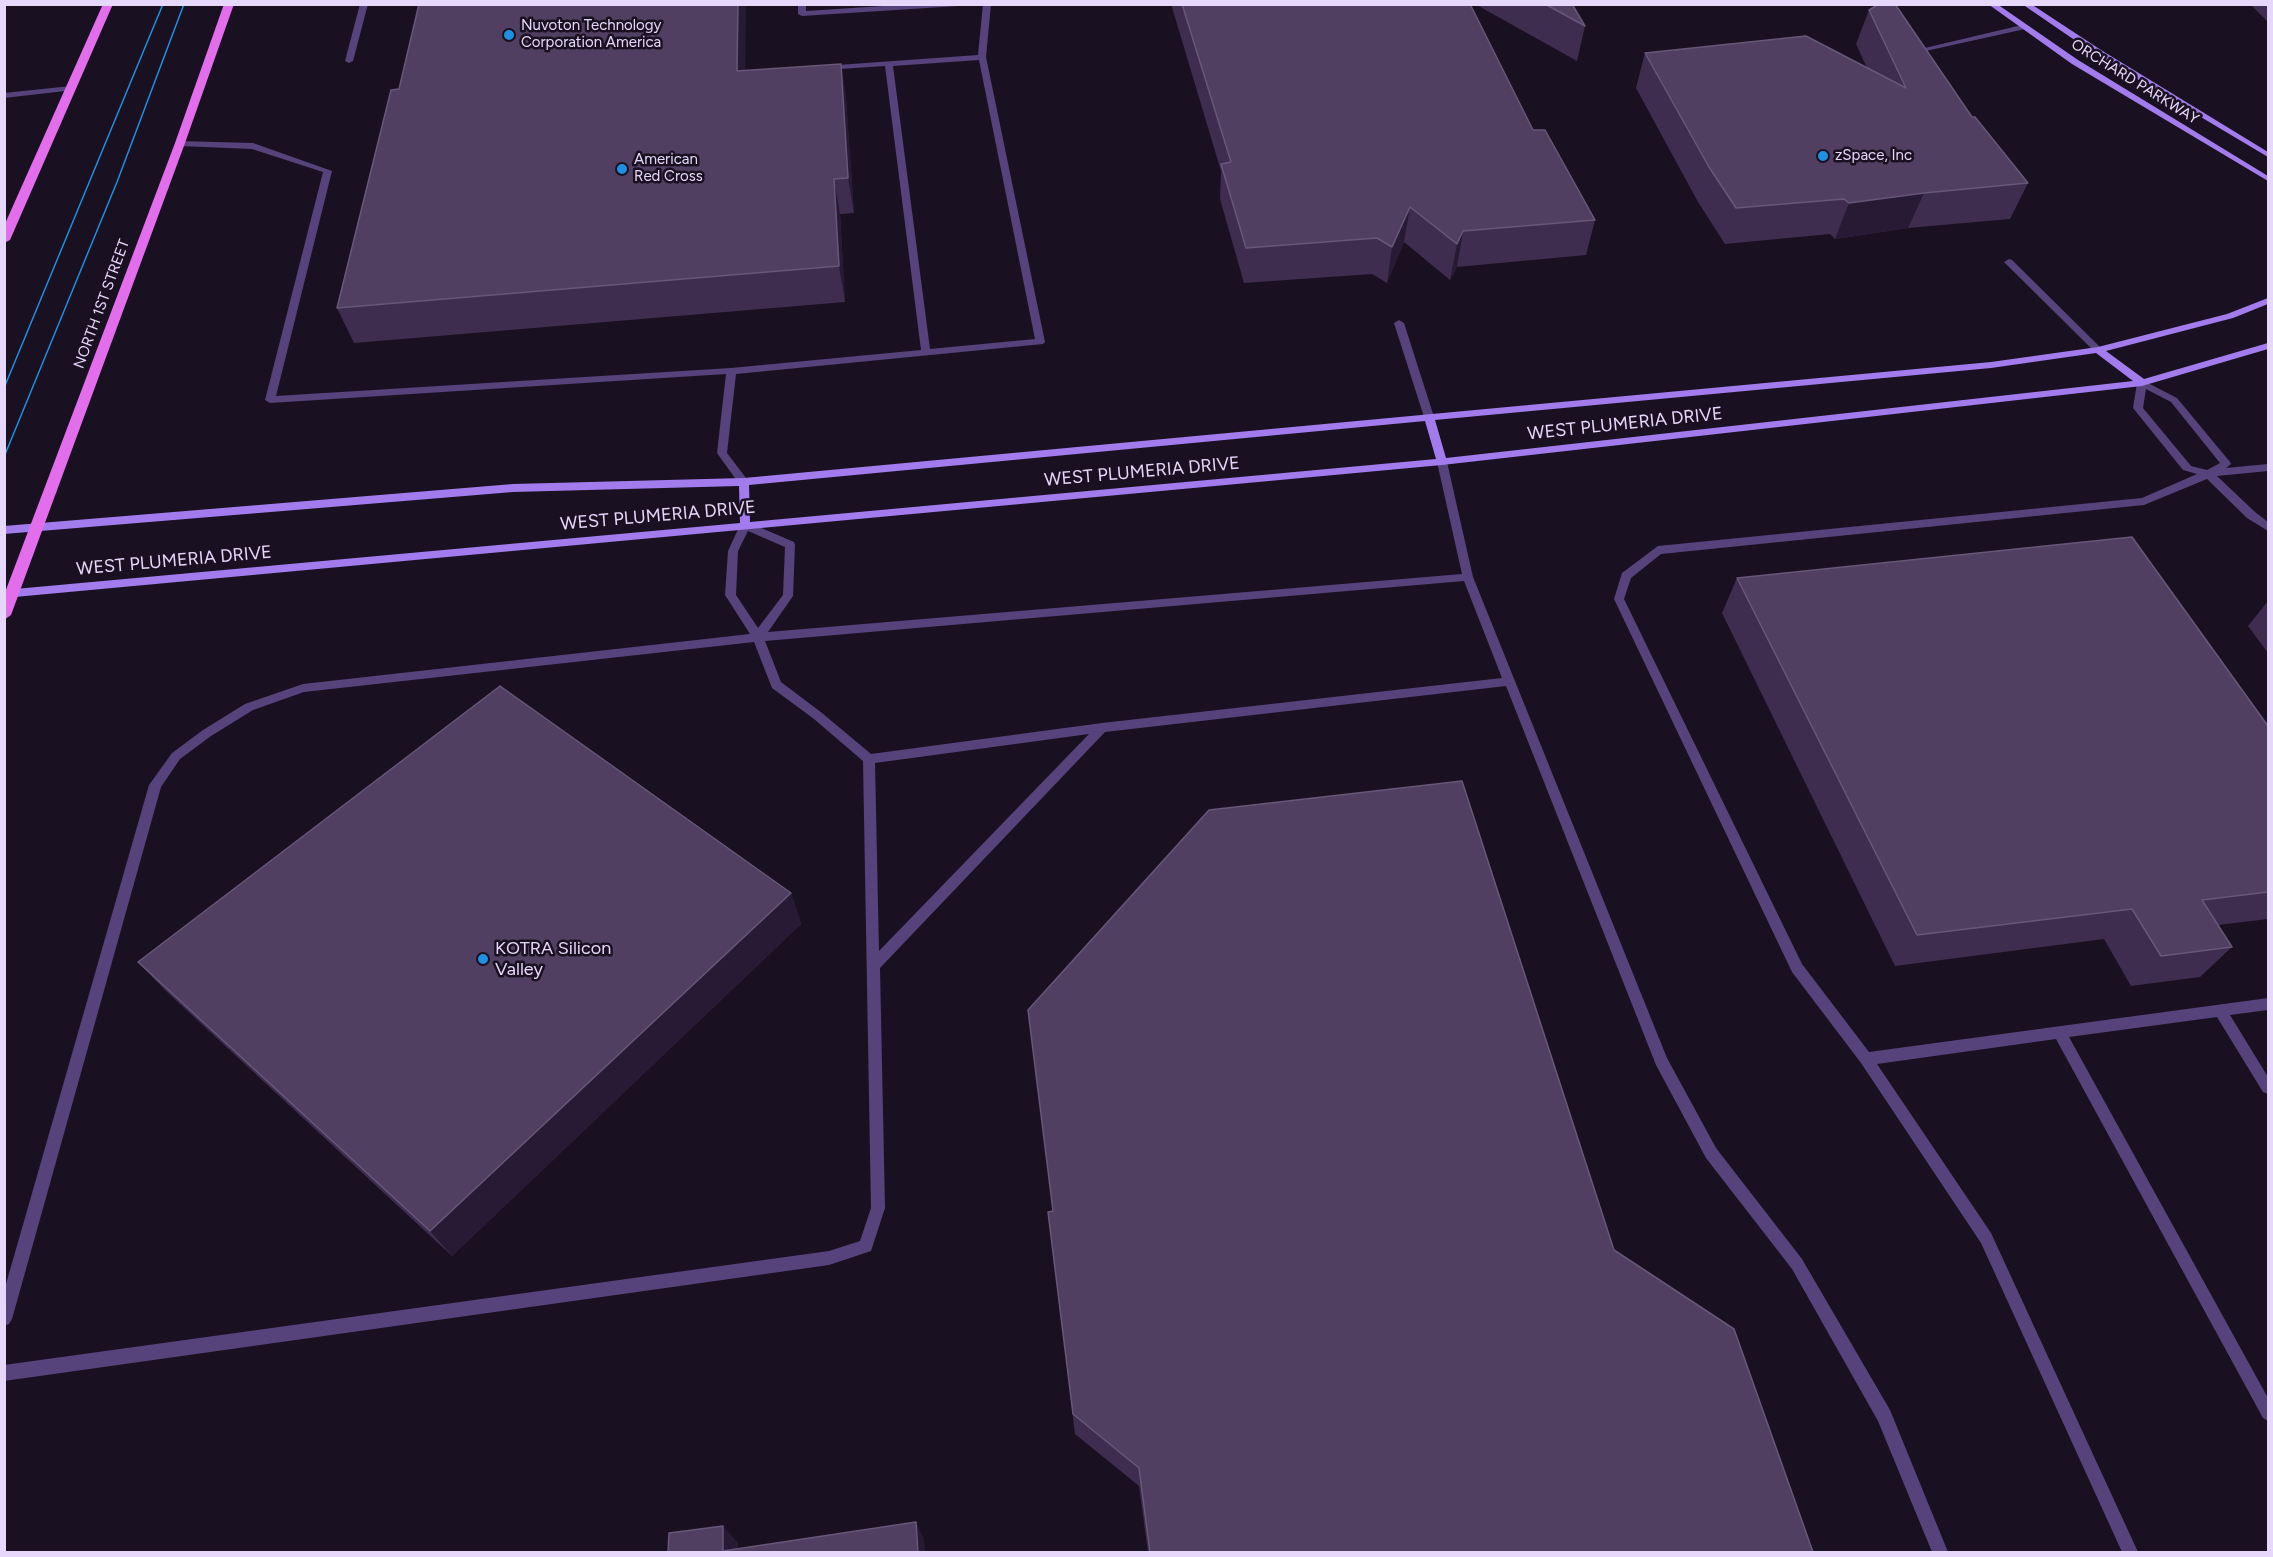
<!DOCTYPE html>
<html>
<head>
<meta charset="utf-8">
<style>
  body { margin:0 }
  #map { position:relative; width:2273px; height:1557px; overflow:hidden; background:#191122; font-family:Figtree,sans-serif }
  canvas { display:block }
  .frame { position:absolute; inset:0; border:6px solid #e6d8fa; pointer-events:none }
</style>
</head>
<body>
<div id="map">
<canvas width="2273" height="1557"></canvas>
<div class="frame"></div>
</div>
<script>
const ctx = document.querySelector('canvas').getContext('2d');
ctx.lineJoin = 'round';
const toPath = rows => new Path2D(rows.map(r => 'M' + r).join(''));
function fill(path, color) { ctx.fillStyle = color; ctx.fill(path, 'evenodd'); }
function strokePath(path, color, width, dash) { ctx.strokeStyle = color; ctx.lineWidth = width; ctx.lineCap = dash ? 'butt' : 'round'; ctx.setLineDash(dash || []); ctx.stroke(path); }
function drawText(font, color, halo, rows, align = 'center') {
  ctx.font = font + ' Figtree,sans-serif'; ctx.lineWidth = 5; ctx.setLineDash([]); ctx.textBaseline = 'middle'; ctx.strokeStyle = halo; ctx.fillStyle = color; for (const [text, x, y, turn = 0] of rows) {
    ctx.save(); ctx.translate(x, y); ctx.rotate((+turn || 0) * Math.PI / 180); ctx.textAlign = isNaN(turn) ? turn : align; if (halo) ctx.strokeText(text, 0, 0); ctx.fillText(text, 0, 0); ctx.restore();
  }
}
const lane = toPath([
  [360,4,368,4,353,61,349,63,345,61,360,4],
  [798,4,806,4,806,11,914,4,961,4,958,6,802,16,798,14,798,4],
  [983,4,991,4,986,57,1045,342,1043,344,736,374,727,453,749,482,744,486,740,485,717,453,726,374,270,403,265,400,323,172,252,149,180,146,177,145,177,141,253,143,332,171,276,396,731,368,921,350,885,66,824,70,820,68,824,66,978,55,983,4],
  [979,60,1035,339,930,349,893,66,979,60],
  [2022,25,2026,27,2025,29,1912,54,1908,52,2022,25],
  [71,86,75,88,74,90,4,98,4,93,71,86],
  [2009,259,2012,260,2101,348,2101,352,2095,352,2006,264,2004,262,2009,259],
  [1399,320,1404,323,1434,417,1433,419,1429,420,1424,417,1394,323,1399,320],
  [2142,380,2177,398,2230,462,2231,464,2226,468,2268,464,2268,471,2217,476,2255,512,2268,522,2268,531,2247,518,2207,479,2144,505,1661,554,1631,578,1624,599,1802,964,1869,1052,2268,998,2268,1010,2230,1015,2268,1077,2268,1094,2263,1092,2217,1017,2069,1037,2268,1398,2268,1421,2263,1418,2056,1039,1877,1064,1991,1233,2138,1552,2122,1552,1981,1243,1861,1063,1792,972,1614,599,1622,573,1658,546,2142,498,2197,474,2183,470,2133,408,2137,383,2142,380],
  [2146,389,2171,402,2220,463,2207,470,2191,466,2143,408,2146,389],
  [1442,459,1447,462,1473,577,1667,1058,1716,1148,1802,1259,1890,1410,1948,1552,1932,1552,1878,1421,1792,1269,1706,1158,1656,1065,1506,686,1105,732,880,968,885,1208,871,1251,829,1265,4,1381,4,1365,829,1251,860,1241,871,1208,863,761,814,719,772,688,754,642,304,692,253,710,211,736,180,759,161,787,12,1319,9,1324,4,1326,4,1291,149,785,172,753,203,730,245,704,303,684,750,634,725,595,728,551,740,525,745,521,794,542,795,545,793,596,768,632,1462,574,1437,462,1442,459],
  [748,531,785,547,783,595,758,628,736,595,738,551,748,531],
  [1464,581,1502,678,1102,723,871,754,822,713,781,682,765,641,1464,581],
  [1089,734,879,951,875,763,1089,734]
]);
const secondary = toPath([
  [1988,4,1997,4,2078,60,2268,176,2268,181,2072,64,1988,4],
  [2022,4,2031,4,2101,50,2268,152,2268,157,2095,54,2022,4],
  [2268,298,2268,304,2233,318,2106,351,2144,379,2268,343,2268,349,2142,386,1442,465,4,598,4,590,740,523,739,486,513,492,4,534,4,526,513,484,744,478,1991,362,2098,347,2227,314,2268,298],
  [2096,353,2133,381,1446,458,1435,420,1991,368,2096,353],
  [1425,421,1436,459,750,522,749,485,1425,421]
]);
const primary = toPath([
  [103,4,113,4,10,240,4,243,4,226,103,4],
  [224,4,234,4,185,143,11,615,4,620,4,595,175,143,224,4]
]);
const tram = toPath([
  [4,388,163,4],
  [4,457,117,182,184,4]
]);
const wall = toPath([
  [1171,4,1470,4,1533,130,1595,220,1586,255,1457,267,1450,280,1404,242,1387,283,1372,274,1244,283,1220,199,1221,171],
  [1475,4,1572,4,1585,26,1577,61],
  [2250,4,2268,4,2268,22],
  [1869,10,1972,117,2028,183,2010,219,1908,228,1835,239,1830,234,1725,244,1698,202,1636,88,1645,53,1867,68,1856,44],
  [841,64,846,99,854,213,840,214,845,302,354,343,337,308,399,89,745,71],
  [1737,578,2268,726,2268,919,2218,925,2232,947,2200,977,2131,986,2104,939,1895,966,1722,613],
  [2268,601,2268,653,2248,626],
  [791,893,801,924,452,1256,167,992,138,962],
  [1028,1010,1614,1250,1813,1552,1148,1552,1139,1486,1075,1434,1048,1212,1053,1212]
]);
const shadedWall = toPath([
  [738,4,746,4,745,106,737,71],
  [841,64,846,99,854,213,848,178],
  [834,179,840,214,845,302,839,266],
  [1924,193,1908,228,1835,239,1849,203],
  [1410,207,1404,242,1387,283,1392,247],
  [1463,231,1457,267,1450,280,1457,244],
  [791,893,801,924,452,1256,430,1231],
  [916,1522,924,1539,925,1552,918,1552],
  [723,1526,738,1543,738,1552,723,1551]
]);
const building = toPath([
  [419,4,738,4,737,71,841,64,848,178,834,179,839,266,337,308,391,90,399,89,419,4],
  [1182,4,1470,4,1533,130,1545,130,1595,220,1463,231,1457,244,1410,207,1392,247,1377,238,1246,248,1221,164,1231,162,1182,4],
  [1545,4,1572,4,1585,26,1545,4],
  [1879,4,1895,4,1972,117,1975,117,2028,183,1924,193,1849,203,1844,199,1736,208,1709,167,1645,53,1806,36,1906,88,1869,10,1879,4],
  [2132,537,2268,726,2268,892,2202,900,2232,947,2161,956,2132,909,1917,935,1737,578,2132,537],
  [500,686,791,893,430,1231,138,962,500,686],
  [1462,781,1614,1250,1734,1329,1813,1552,1150,1552,1139,1468,1073,1414,1048,1212,1053,1211,1028,1010,1209,810,1462,781],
  [916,1522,918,1552,668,1552,669,1533,723,1526,723,1551,916,1522]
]);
const markers = [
  [509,35,6,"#1f90df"],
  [1823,156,6,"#1f90df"],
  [622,169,6,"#1f90df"],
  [483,959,6,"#1f90df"]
];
const farPoinames = [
  ["Nuvoton Technology",521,26],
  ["Corporation America",521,43],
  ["zSpace, Inc",1835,156],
  ["American",634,160],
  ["Red Cross",634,177]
];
const farStreetnames = [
  ["ORCHARD PARKWAY",2135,82,32],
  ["NORTH 1ST STREET",102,304,-70]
];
const streetNames = [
  ["WEST PLUMERIA DRIVE",1625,424,-6],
  ["WEST PLUMERIA DRIVE",1142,472,-5],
  ["WEST PLUMERIA DRIVE",658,516,-5],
  ["WEST PLUMERIA DRIVE",174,561,-5]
];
const poiNames = [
  ["KOTRA Silicon",495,949],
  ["Valley",495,970]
];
fill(lane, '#56437b');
fill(secondary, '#a27ced');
fill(primary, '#e36eeb');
strokePath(tram, '#1f90df', 1.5);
fill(wall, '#3e2d4e');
fill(shadedWall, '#271a35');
fill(building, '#503f60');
strokePath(building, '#675778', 1.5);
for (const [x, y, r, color] of markers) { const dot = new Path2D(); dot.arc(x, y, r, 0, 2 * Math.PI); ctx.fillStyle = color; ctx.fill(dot); strokePath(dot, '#191122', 2); }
drawText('15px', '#e6d8fa', '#191122', farPoinames, 'left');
drawText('15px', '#e6d8fa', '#191122', farStreetnames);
drawText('18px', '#e6d8fa', '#191122', streetNames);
drawText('18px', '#e6d8fa', '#191122', poiNames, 'left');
</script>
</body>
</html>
